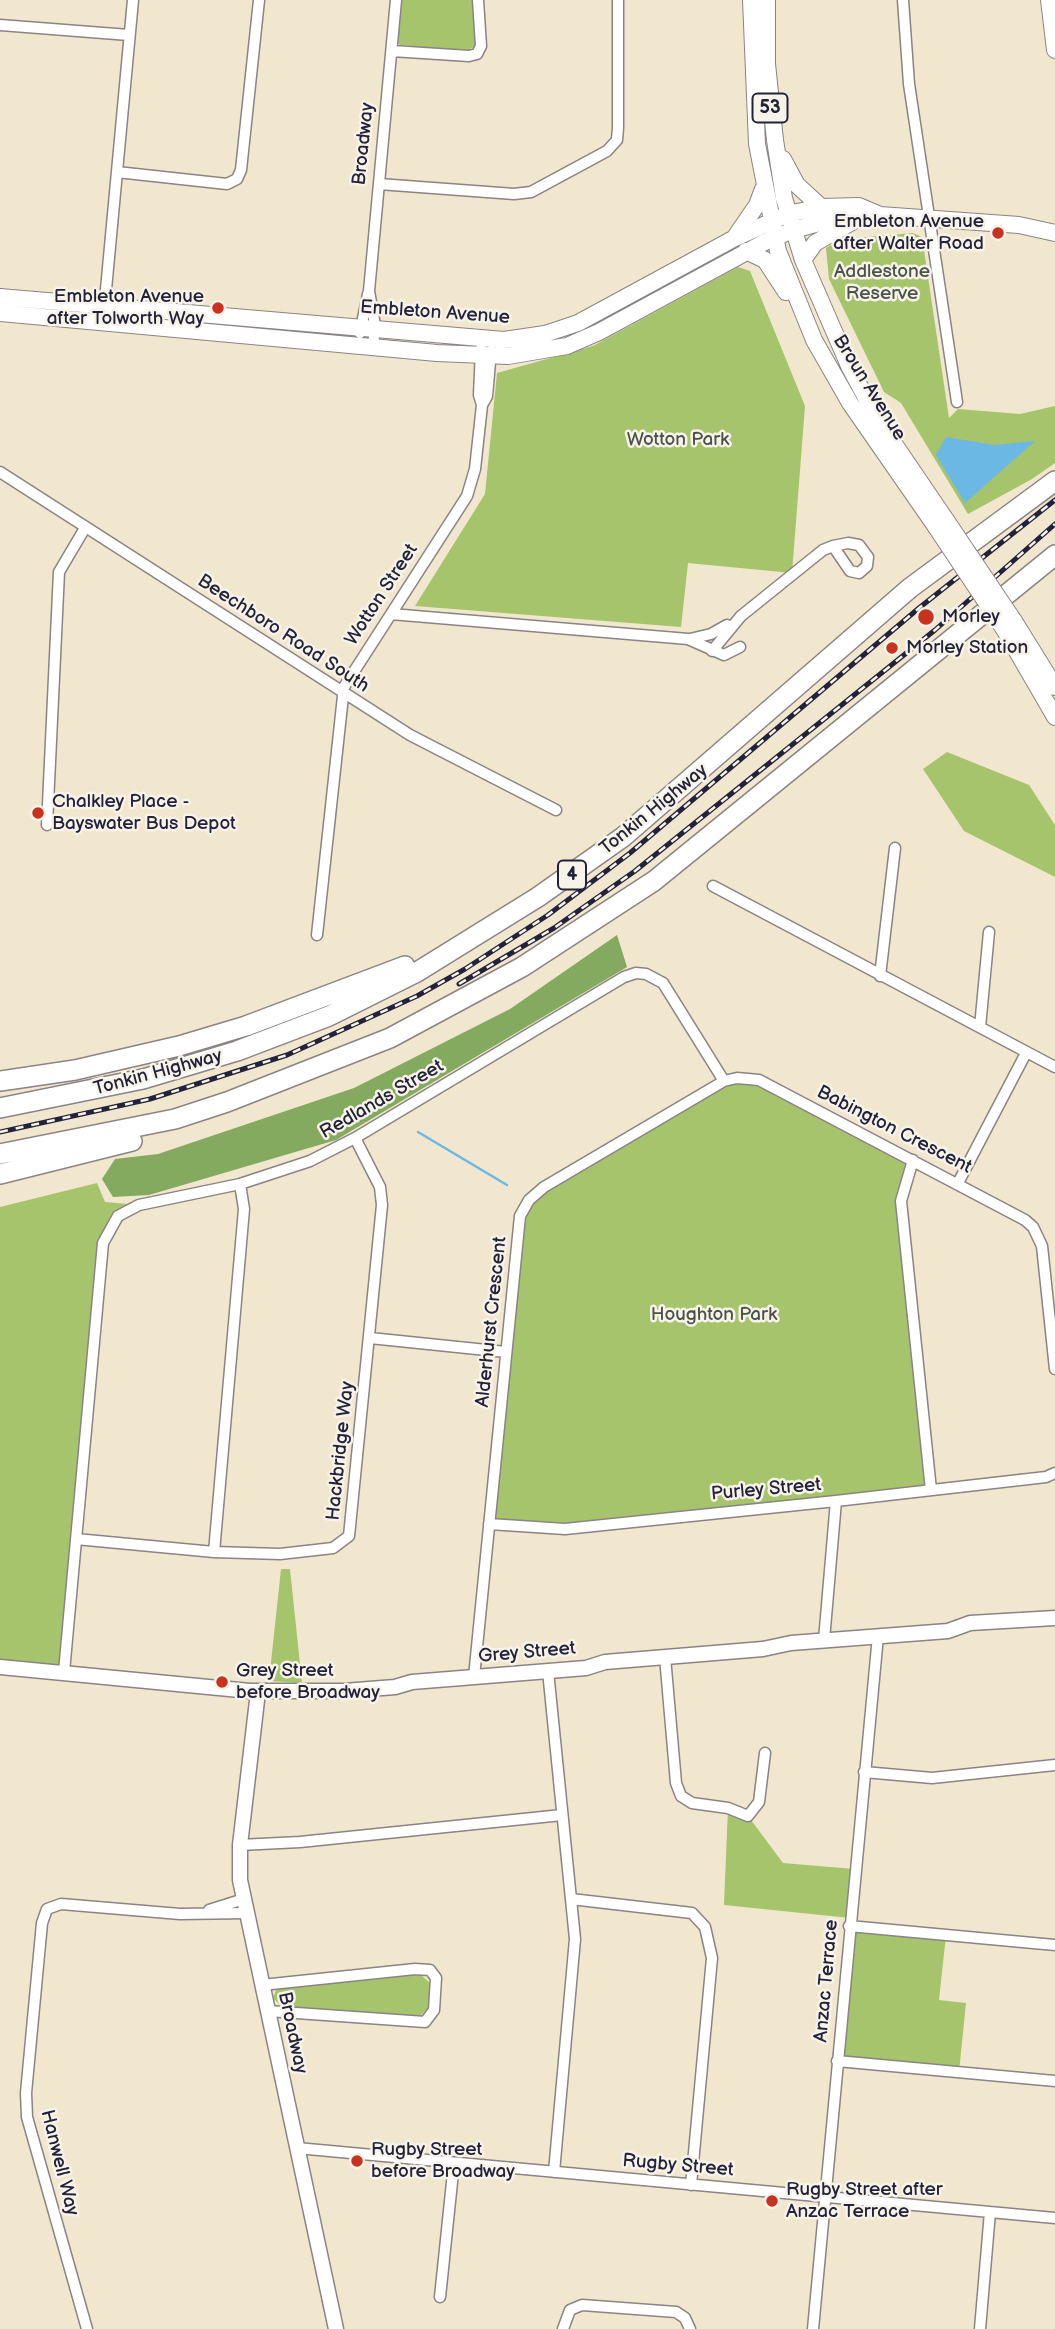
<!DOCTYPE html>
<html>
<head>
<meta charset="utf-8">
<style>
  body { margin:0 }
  canvas { display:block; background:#f1e6ce }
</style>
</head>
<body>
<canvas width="1055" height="2329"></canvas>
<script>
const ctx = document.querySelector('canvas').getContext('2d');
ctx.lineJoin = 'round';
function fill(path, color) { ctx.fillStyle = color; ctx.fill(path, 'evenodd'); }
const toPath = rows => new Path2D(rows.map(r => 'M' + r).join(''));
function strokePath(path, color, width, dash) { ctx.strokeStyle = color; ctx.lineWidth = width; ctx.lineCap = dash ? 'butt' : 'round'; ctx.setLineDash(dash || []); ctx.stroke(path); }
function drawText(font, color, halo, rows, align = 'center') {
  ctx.font = font + ' "Balsamiq Sans",sans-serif'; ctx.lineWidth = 5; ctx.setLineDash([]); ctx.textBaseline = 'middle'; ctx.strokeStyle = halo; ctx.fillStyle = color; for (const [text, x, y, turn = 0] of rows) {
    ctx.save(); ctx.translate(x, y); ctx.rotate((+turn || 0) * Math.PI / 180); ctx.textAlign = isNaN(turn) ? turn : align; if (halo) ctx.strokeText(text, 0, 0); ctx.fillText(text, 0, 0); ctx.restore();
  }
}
const green = toPath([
  [399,0,475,0,476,46,466,51,400,45,396,42],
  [913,233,922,237,949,418,958,409,1020,414,1055,406,1055,463,1032,479,968,514,901,403,884,392,829,279,826,248,842,239],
  [738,267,750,271,805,406,792,573,688,563,681,627,415,606,485,494,497,373,593,346],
  [947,752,1029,785,1055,825,1055,877,964,831,923,769],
  [749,1078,913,1160,903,1187,931,1490,565,1529,489,1524,520,1216,529,1200,724,1081],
  [97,1183,105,1202,139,1205,108,1229,64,1672,0,1667,0,1207],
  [281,1569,290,1569,302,1683,269,1681],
  [728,1808,748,1816,783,1863,854,1869,850,1918,724,1905],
  [849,1926,946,1935,939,2000,966,2003,959,2072,837,2061],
  [419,1973,431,1984,430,2006,419,2017,282,2007,273,1998,276,1990,282,1987]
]);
const forest = toPath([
  [617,935,627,967,336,1140,149,1195,113,1197,102,1179,115,1159,158,1154,354,1088,510,1009]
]);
const water = toPath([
  [946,437,994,445,1035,441,965,503,936,455]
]);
const stream = toPath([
  [418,1132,507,1185]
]);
const street = toPath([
  [903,0,909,84,957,402],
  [0,25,129,35],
  [392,51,469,56,477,54,481,46,478,0],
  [117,172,227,184,237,179,241,170,259,0],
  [379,184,514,194,531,192,607,151,617,140,618,128,618,0],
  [104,311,133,0],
  [360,333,368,294],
  [373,347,375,325,369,291,396,0],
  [481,349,479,395,482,405],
  [0,472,410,735,556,810],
  [391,614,688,639,724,655,740,647],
  [690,639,711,634,727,625],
  [712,651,741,616,823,550,833,546,848,543,859,545,868,557,867,566,859,573,850,571,833,546],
  [47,825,59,572,85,528],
  [713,886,1055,1067],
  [317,935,344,687,467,496,475,469,482,405,487,396,491,351],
  [880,976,895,848],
  [980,1027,989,932],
  [913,1160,901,1201,931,1490],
  [958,1183,1026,1053],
  [370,1338,506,1352],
  [489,1524,565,1529,836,1501,1046,1477,1055,1473],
  [76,1539,214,1552,280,1554,333,1548,349,1536,382,1205,380,1187,355,1138],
  [214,1552,244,1209,240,1184],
  [824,1640,836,1501],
  [665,1657,676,1783,681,1796,692,1803,728,1808,748,1816,759,1802,765,1753],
  [548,1671,575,1939,554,2172],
  [64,1672,103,1243,118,1216,139,1205,240,1184,310,1161,355,1138,624,977,636,973,646,974,663,983,724,1081],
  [474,1677,520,1216,529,1200,544,1187,724,1081,737,1078,759,1080,1025,1220,1033,1227,1042,1246,1055,1369],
  [864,1772,932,1778,1055,1765],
  [240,1845,300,1842,562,1815],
  [571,1899,692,1913,705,1927,712,1958,691,2185],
  [209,1910,244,1899],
  [849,1926,1055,1945],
  [262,1985,415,1969,430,1970,436,1978,434,2010,425,2022,268,2011],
  [837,2061,1055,2081],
  [297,2148,1055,2218],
  [440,2297,454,2163],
  [87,2329,27,2117,26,2093,42,1923,47,1909,61,1904,180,1914,247,1913],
  [563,2329,570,2310,582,2305,676,2312,685,2318,690,2329],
  [813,2329,878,1636],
  [980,2329,990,2212]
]);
const secondary = toPath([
  [0,1667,250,1691,344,1691,395,1687,412,1682,586,1668,605,1662,763,1649,791,1643,948,1631,970,1623,1055,1618],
  [258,1692,240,1845,240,1880,336,2329]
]);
const primary = toPath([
  [751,0,757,144,778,251,814,340,850,403,936,527],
  [767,0,767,64,775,140,784,198,803,260,850,368,878,420,946,520],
  [1049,0,1055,50],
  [783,159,797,185,821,207],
  [735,237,757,205,763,189],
  [746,251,765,260,786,292],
  [803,260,815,243,852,222],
  [0,297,504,340,545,334,578,323,733,239,788,214,821,207,859,206,878,214],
  [0,313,437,353,508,356,567,346,599,332,765,242,793,230,827,221,880,215,1019,225,1055,233],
  [1014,621,1055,687],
  [1004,629,1055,717]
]);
const highway = toPath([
  [0,1081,75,1070,179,1046,246,1026,405,966],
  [0,1108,143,1079,237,1051,329,1016,417,972,538,897,623,837,910,588,1055,481],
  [0,1154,175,1119,227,1102,390,1038,522,967,654,881,1055,555],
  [0,1174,132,1141]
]);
const rail = toPath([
  [459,984,554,928,635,871,935,630,1055,524],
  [0,1132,150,1099,287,1055,417,996,465,969,548,915,630,853,919,608,1055,500]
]);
const primaryBridge = toPath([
  [946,520,1014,621],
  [936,527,1004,629]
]);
const markers = [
  [998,233,7,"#c8321e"],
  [218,308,7,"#c8321e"],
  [926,617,9,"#c8321e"],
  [892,648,7,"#c8321e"],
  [38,813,7,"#c8321e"],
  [222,1682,7,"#c8321e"],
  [357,2161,7,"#c8321e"],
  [772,2201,7,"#c8321e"]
];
const shields = [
  [770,108,35],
  [572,875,28]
];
const shieldNames = [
  ["53",770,108],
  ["4",572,875]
];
const streetNames = [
  ["Broadway",364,144,-84],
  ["Embleton Avenue",435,313,4],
  ["Broun Avenue",869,388,58],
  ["Wotton Street",382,595,-57],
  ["Beechboro Road South",283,634,33],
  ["Tonkin Highway",654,810,-39],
  ["Tonkin Highway",158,1073,-15],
  ["Redlands Street",382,1100,-30],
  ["Babington Crescent",894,1130,27],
  ["Alderhurst Crescent",492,1322,-84],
  ["Hackbridge Way",341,1451,-84],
  ["Purley Street",766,1490,-5],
  ["Grey Street",527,1653,-5],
  ["Anzac Terrace",827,1981,-85],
  ["Broadway",292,2033,78],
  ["Hanwell Way",59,2163,76],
  ["Rugby Street",678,2166,5]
];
const poiNames = [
  ["Embleton Avenue",984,222,"right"],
  ["after Walter Road",984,244,"right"],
  ["Embleton Avenue",204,297,"right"],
  ["after Tolworth Way",204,319,"right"],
  ["Morley",942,617],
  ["Morley Station",906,648],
  ["Chalkley Place -",52,802],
  ["Bayswater Bus Depot",52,824],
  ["Grey Street",236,1671],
  ["before Broadway",236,1693],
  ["Rugby Street",371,2150],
  ["before Broadway",371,2172],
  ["Rugby Street after",786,2190],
  ["Anzac Terrace",786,2212]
];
const parkNames = [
  ["Addlestone",882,272],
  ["Reserve",882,294],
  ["Wotton Park",678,440],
  ["Houghton Park",714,1315]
];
fill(green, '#a6c46c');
fill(forest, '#84aa60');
fill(water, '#6bb8e5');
strokePath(stream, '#6bb8e5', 2.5);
strokePath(street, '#8a8484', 13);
strokePath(secondary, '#8a8484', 17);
strokePath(primary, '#8a8484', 18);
strokePath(highway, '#8a8484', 22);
strokePath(street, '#fff', 10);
strokePath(secondary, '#fff', 14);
strokePath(primary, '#fff', 16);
strokePath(highway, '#fff', 19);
strokePath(rail, '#22223b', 5);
strokePath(rail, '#f7f3e8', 2.5, [8]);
strokePath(primaryBridge, '#8a8484', 18, []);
strokePath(primaryBridge, '#fff', 16);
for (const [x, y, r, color] of markers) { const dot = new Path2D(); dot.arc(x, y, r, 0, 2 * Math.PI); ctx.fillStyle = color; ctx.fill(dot); strokePath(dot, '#f7f3e8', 2.5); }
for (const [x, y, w] of shields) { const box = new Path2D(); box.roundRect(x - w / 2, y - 14.5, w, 29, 5); ctx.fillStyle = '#f7f3e8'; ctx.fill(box); strokePath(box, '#22223b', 2); }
drawText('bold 18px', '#22223b', null, shieldNames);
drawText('19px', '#22223b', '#f7f3e8', streetNames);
drawText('19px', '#22223b', '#f7f3e8', poiNames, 'left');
drawText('19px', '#4a534a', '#f7f3e8', parkNames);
</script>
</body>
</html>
